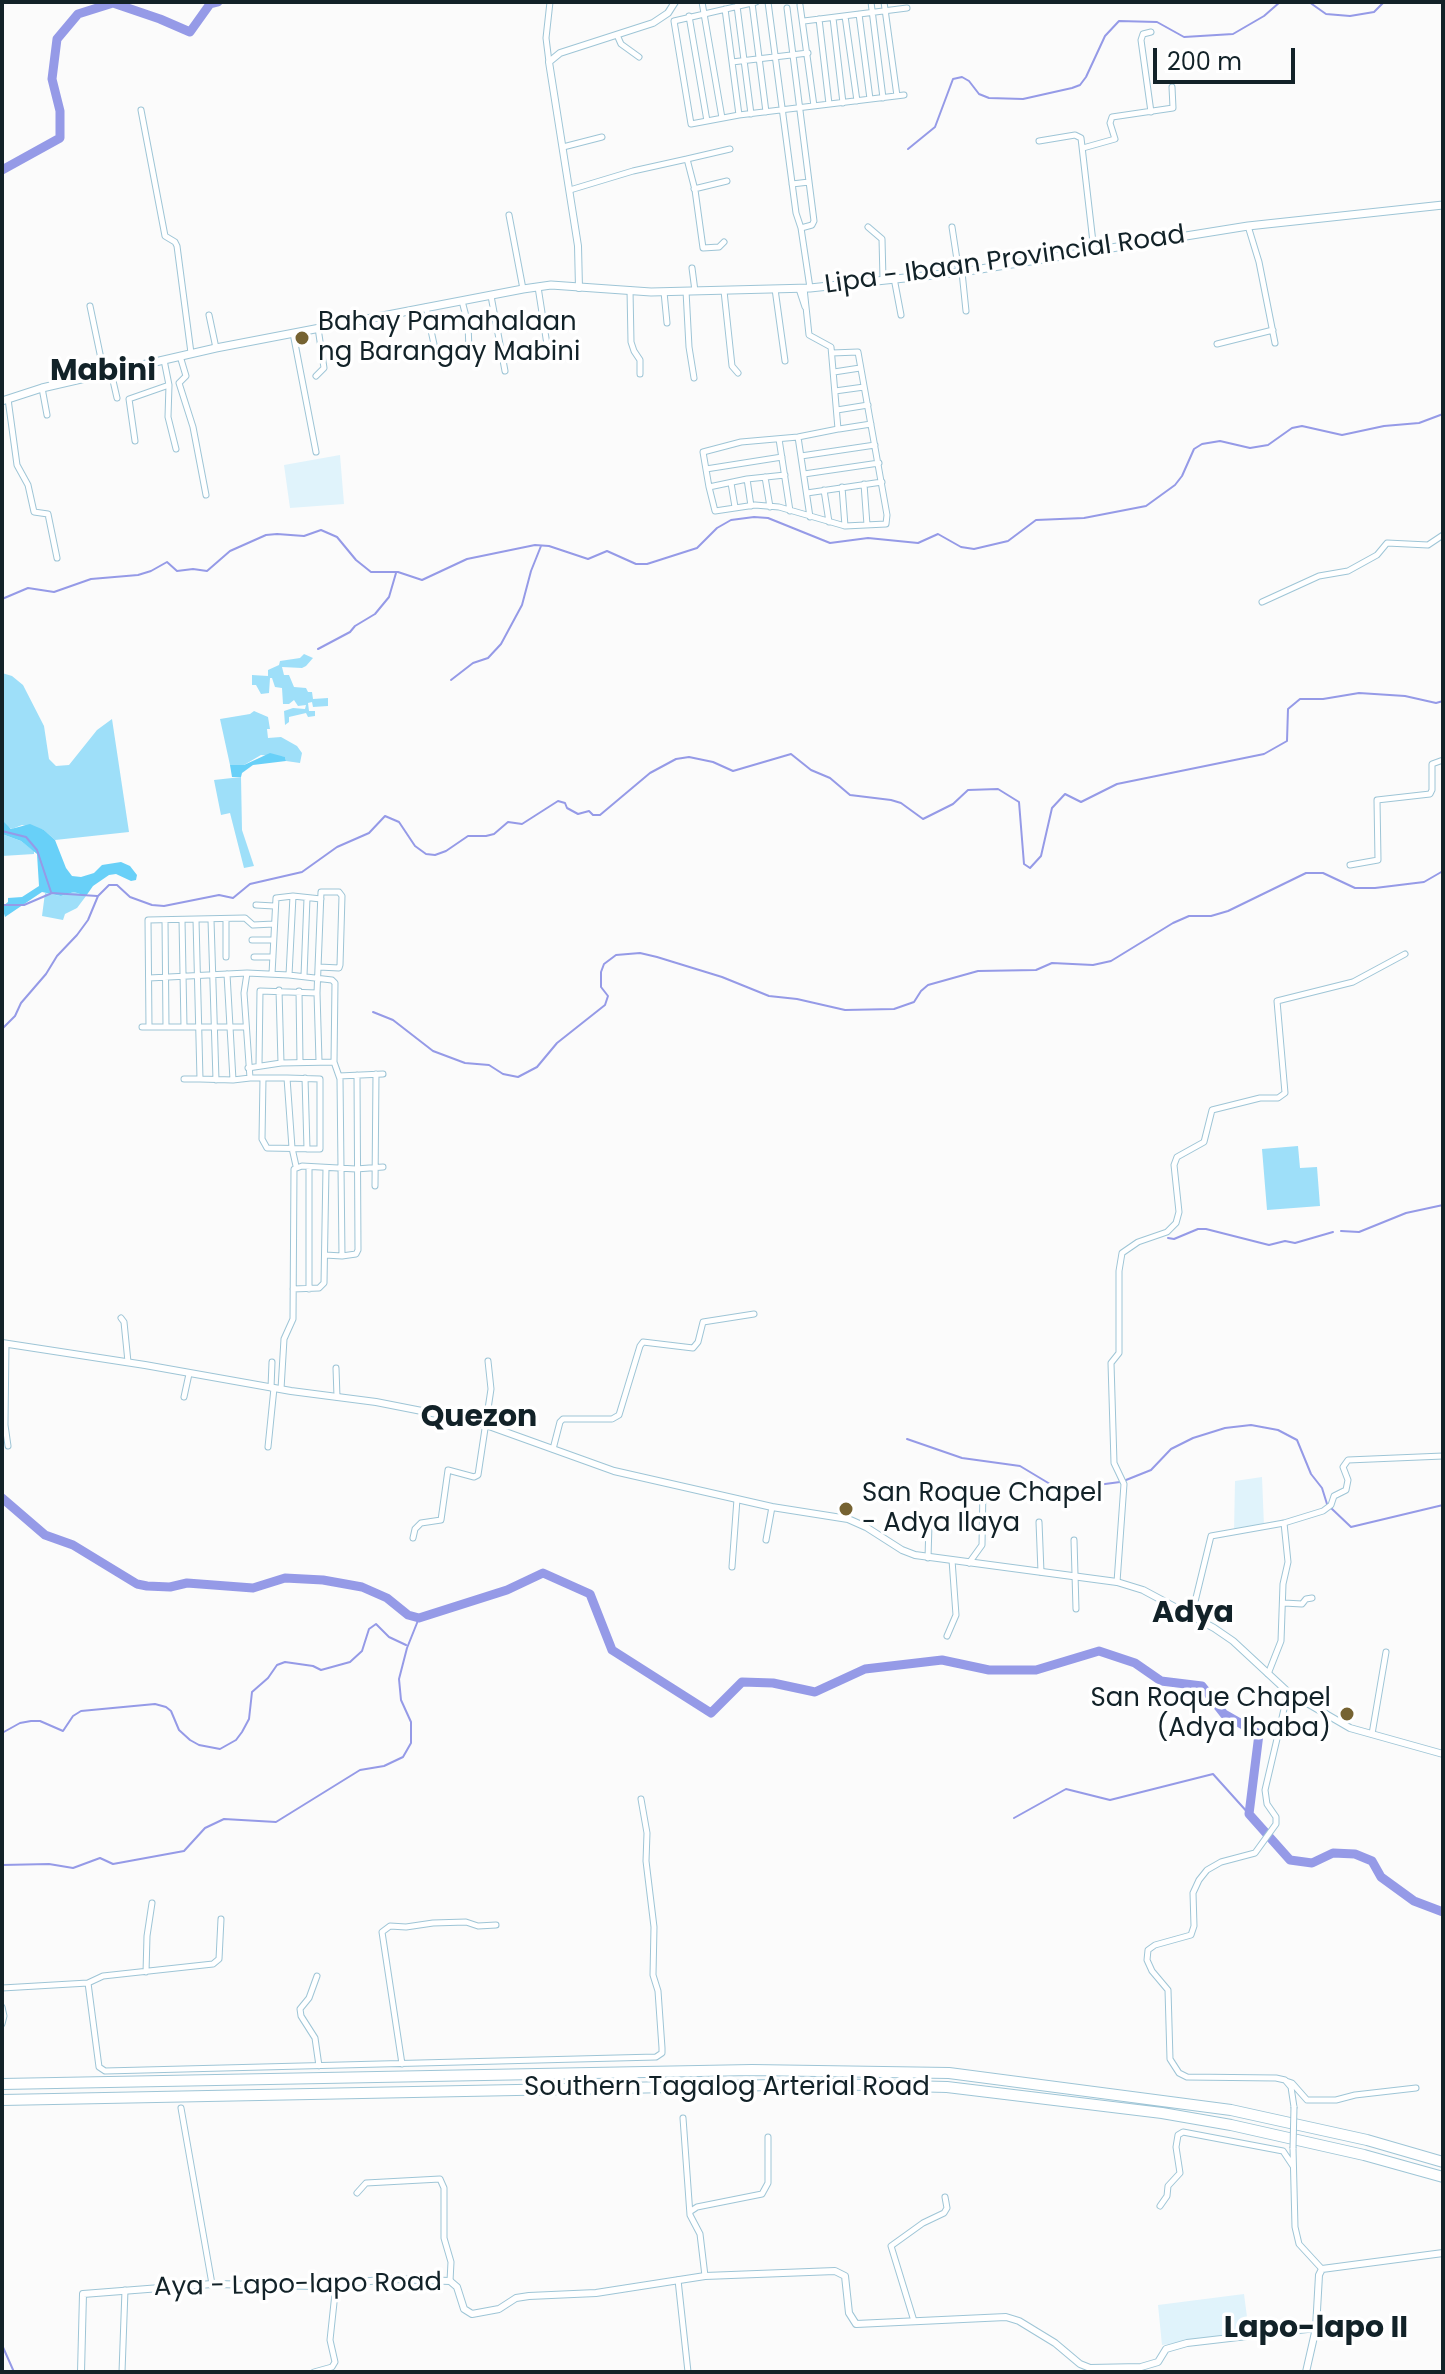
<!DOCTYPE html>
<html>
<head>
<meta charset="utf-8">
<style>
  body { margin:0 }
  #map { position:relative; width:1445px; height:2374px; overflow:hidden; background:#fbfbfb; font-family:Poppins,sans-serif }
  canvas { display:block }
  .frame { position:absolute; inset:0; border:4px solid #122228; pointer-events:none }
  .scale { position:absolute; left:1153px; top:48px; width:142px; height:36px; box-sizing:border-box; border:4px solid #122228; border-top:0; padding-left:10px; font-size:24px; line-height:28px; white-space:nowrap; color:#122228; -webkit-text-stroke:6px #fff; paint-order:stroke }
</style>
</head>
<body>
<div id="map">
<canvas width="1445" height="2374"></canvas>
<div class="frame"></div>
<div class="scale">200 m</div>
</div>
<script>
const ctx = document.querySelector('canvas').getContext('2d');
ctx.lineJoin = 'round';
function fill(path, color) { ctx.fillStyle = color; ctx.fill(path, 'evenodd'); }
const toPath = rows => new Path2D(rows.map(r => 'M' + r).join(''));
function strokePath(path, color, width, dash) { ctx.strokeStyle = color; ctx.lineWidth = width; ctx.lineCap = dash ? 'butt' : 'round'; ctx.setLineDash(dash || []); ctx.stroke(path); }
function drawText(font, color, halo, rows, align = 'center') {
  ctx.font = font + ' Poppins,sans-serif'; ctx.lineWidth = 7; ctx.setLineDash([]); ctx.textBaseline = 'middle'; ctx.strokeStyle = halo; ctx.fillStyle = color; for (const [text, x, y, turn = 0] of rows) {
    ctx.save(); ctx.translate(x, y); ctx.rotate((+turn || 0) * Math.PI / 180); ctx.textAlign = isNaN(turn) ? turn : align; if (halo) ctx.strokeText(text, 0, 0); ctx.fillText(text, 0, 0); ctx.restore();
  }
}
const built = toPath([
  [340,455,344,504,290,508,284,465],
  [1262,1477,1264,1526,1234,1532,1235,1481],
  [1244,2294,1249,2332,1162,2345,1158,2305]
]);
const green = toPath([
  [304,654,313,658,306,666,302,668,282,667,284,675,289,675,294,687,306,688,308,692,312,692,313,699,328,698,328,706,313,707,312,702,308,703,309,711,315,711,315,716,308,717,306,713,289,717,289,722,285,725,284,711,293,708,305,709,306,705,298,706,294,700,289,704,283,704,282,688,275,687,272,678,270,678,269,693,261,694,256,685,252,685,252,675,268,676,268,670,279,665,280,661,300,658],
  [2,673,12,676,23,685,44,726,49,759,56,766,69,765,97,730,112,719,129,832,55,840,44,830,22,825,12,829,3,824],
  [254,711,268,717,270,729,267,729,268,738,281,737,297,746,302,753,300,763,286,761,285,757,261,755,244,765,230,765,220,719,250,714],
  [241,777,242,830,254,866,244,868,230,813,221,815,214,780],
  [2,834,21,841,34,851,34,854,2,856],
  [74,892,86,896,77,908,65,914,63,920,42,916,45,893,61,896],
  [1298,1146,1300,1168,1317,1167,1320,1206,1267,1210,1262,1149]
]);
const forest = toPath([
  [270,753,285,757,286,761,253,765,242,773,241,777,232,777,230,765,244,765],
  [2,820,11,829,30,824,44,830,55,840,66,868,72,876,81,877,94,873,102,865,121,862,130,866,137,875,136,880,131,881,116,874,109,875,93,886,86,896,74,892,61,896,42,892,5,917,2,907,8,902,8,898,22,897,39,886,37,854,21,841,2,834]
]);
const stream = toPath([
  [1309,2,1326,14,1350,16,1374,12,1384,2],
  [908,149,935,127,953,79,962,77,969,81,979,94,989,98,1023,99,1072,88,1080,85,1086,77,1105,36,1119,21,1157,22,1184,37,1233,34,1264,16,1280,2],
  [2,599,28,588,54,592,91,579,138,575,151,571,167,562,177,571,193,569,207,571,230,551,266,535,277,534,304,536,321,530,337,537,356,560,371,572,398,572,422,580,467,559,535,545,549,546,588,559,607,551,636,564,647,564,697,548,717,528,731,520,754,517,768,518,830,543,868,538,918,543,938,534,961,547,974,549,1008,541,1036,520,1084,518,1146,506,1175,485,1182,476,1194,449,1202,444,1220,441,1250,448,1268,445,1292,428,1302,426,1342,435,1384,426,1419,423,1443,414],
  [318,649,350,632,355,626,375,614,389,597,396,573],
  [451,680,473,663,488,658,501,644,522,605,531,571,541,546],
  [2,831,26,837,37,850,51,892],
  [2,905,24,905,52,893,97,896],
  [373,1012,393,1020,433,1051,465,1063,489,1065,503,1074,518,1077,537,1067,557,1043,605,1005,608,996,601,987,601,972,604,964,616,955,640,953,657,957,722,977,769,996,797,999,845,1010,894,1009,914,1002,921,991,928,985,978,971,1036,970,1052,963,1093,965,1111,961,1173,923,1189,916,1211,916,1228,911,1306,873,1323,873,1355,888,1375,888,1424,882,1443,871],
  [2,1029,15,1016,21,1003,46,974,57,956,77,935,88,920,98,896,109,885,117,885,130,897,152,905,164,906,219,895,233,898,250,884,302,872,337,847,369,833,385,816,399,822,415,846,426,854,435,855,446,851,468,836,486,836,494,834,508,822,522,824,558,801,565,803,567,808,578,814,589,811,593,815,600,815,650,773,676,759,689,757,713,762,733,771,791,754,811,770,830,778,850,795,891,800,901,803,923,819,953,804,968,790,998,789,1019,802,1024,864,1030,868,1041,856,1052,808,1065,794,1081,802,1117,784,1264,754,1287,741,1288,709,1300,699,1323,699,1359,693,1405,696,1436,703,1443,701],
  [1341,1231,1359,1232,1406,1213,1443,1205],
  [1168,1238,1174,1239,1198,1229,1206,1229,1269,1245,1285,1241,1295,1243,1333,1232],
  [907,1439,962,1458,1020,1466,1060,1490,1120,1482],
  [1126,1480,1151,1470,1171,1449,1193,1438,1225,1428,1251,1425,1278,1430,1297,1440,1311,1474,1322,1488,1327,1504],
  [1331,1508,1351,1527,1443,1505],
  [2,1733,20,1723,31,1721,40,1721,63,1731,73,1716,81,1711,155,1704,166,1707,171,1711,179,1730,190,1740,199,1745,220,1749,236,1740,242,1732,249,1719,252,1692,268,1678,277,1665,285,1662,313,1666,321,1670,350,1662,362,1651,369,1629,376,1624,389,1637,406,1645],
  [1014,1818,1066,1789,1110,1800,1213,1774,1249,1814],
  [2,1865,49,1864,73,1868,100,1858,113,1864,184,1851,205,1828,224,1819,276,1822,360,1770,384,1766,403,1757,411,1743,411,1722,401,1700,399,1679,407,1648,419,1618],
  [2,2345,14,2372]
]);
const river = toPath([
  [2,170,60,138,60,111,52,79,57,39,78,14,113,3,160,19,190,32,210,4,218,2],
  [2,1498,45,1535,73,1545,137,1584,147,1586,170,1587,187,1583,253,1588,285,1578,323,1580,362,1587,387,1598,408,1615,419,1618,507,1590,543,1573,590,1594,612,1650,711,1713,742,1682,773,1683,815,1692,865,1669,942,1660,989,1670,1036,1670,1099,1651,1135,1663,1161,1681,1202,1686,1224,1714,1259,1734,1249,1814,1290,1860,1312,1863,1333,1853,1355,1854,1372,1861,1381,1877,1414,1901,1443,1912]
]);
const minor = toPath([
  [702,2,722,118],
  [756,2,674,21,691,124,739,115,904,95],
  [768,2,796,213,801,228,810,288],
  [871,2,883,98],
  [884,2,897,96],
  [752,3,766,112],
  [800,5,814,106],
  [737,6,751,114],
  [787,8,814,221,812,225,801,228],
  [725,9,739,115],
  [859,14,870,99],
  [689,16,707,121],
  [845,16,857,101],
  [833,18,843,103],
  [819,19,829,104],
  [804,21,907,8],
  [1151,32,1143,34,1141,40,1151,112],
  [617,35,621,44,639,57],
  [549,62,546,38,550,2],
  [732,62,808,53],
  [141,110,165,236,175,242,177,246,191,353],
  [1039,141,1075,135,1081,138,1094,251],
  [563,147,602,137],
  [1083,148,1115,139,1110,123,1112,117,1173,108,1172,87],
  [687,159,730,149],
  [792,184,809,182],
  [694,189,727,181],
  [570,190,633,171,687,159,695,190,703,248,719,247,724,242],
  [509,215,523,289],
  [1248,226,1259,262,1275,343],
  [868,227,882,239,883,279],
  [952,227,959,273],
  [692,268,695,291],
  [962,272,966,311],
  [894,278,901,315],
  [538,287,548,351],
  [775,289,785,361],
  [799,289,805,307],
  [630,290,631,342,634,351,640,360,640,374],
  [686,291,689,347,694,378],
  [724,291,732,366,738,373],
  [664,292,667,323],
  [491,296,505,371],
  [462,301,468,324,469,350],
  [90,306,104,373],
  [426,307,435,349],
  [209,315,216,348],
  [293,333,316,452],
  [1217,344,1273,330],
  [180,356,186,376,179,383,193,427,206,495],
  [111,372,117,398],
  [834,372,860,368],
  [316,376,324,368,318,328],
  [169,385,168,417,176,449],
  [42,388,47,415],
  [835,391,864,387],
  [8,399,17,465,28,485,34,512,48,514,57,558],
  [837,410,868,405],
  [839,429,871,424],
  [798,437,810,517],
  [779,439,790,511],
  [135,441,129,399,169,385,164,360],
  [801,456,875,445],
  [706,469,782,457],
  [804,474,879,463],
  [785,475,747,479,709,487,703,452,741,442,798,437,838,429,831,347,809,335,804,288],
  [765,477,770,507],
  [747,479,751,506],
  [731,483,735,507],
  [864,484,867,525],
  [709,487,715,511,755,505,779,507,845,526,886,524,887,515,858,352,832,353],
  [842,487,845,526],
  [824,490,829,522],
  [807,493,882,482],
  [1262,602,1319,576,1348,571,1377,555,1387,543,1428,545,1443,535],
  [1350,865,1378,860,1377,800,1430,794,1432,790,1432,764,1443,760],
  [256,905,274,906],
  [226,919,226,957],
  [165,920,166,1027],
  [182,920,184,1027],
  [196,920,200,1079,233,1080,227,974],
  [211,920,216,1080],
  [252,940,273,940],
  [254,957,273,957],
  [272,974,276,898,293,896,321,899],
  [289,975,293,896],
  [304,976,307,898],
  [149,978,247,973],
  [279,990,281,1063],
  [299,991,300,1062],
  [142,1027,246,1027],
  [149,1027,148,920,245,918,253,925,274,924],
  [319,1061,317,993,321,892,339,892,342,896,340,965,339,968,319,967],
  [259,1065,260,991,317,993],
  [248,1068,281,1063,334,1062],
  [339,1076,383,1074],
  [263,1078,262,1139,267,1148,320,1149,320,1079,287,1078],
  [305,1078,307,1149],
  [184,1079,200,1079],
  [233,1080,250,1078],
  [296,1166,292,1148,287,1078,250,1078,244,993,247,973,289,975,332,980,335,983,334,1062,340,1079,342,1256,325,1255],
  [375,1186,376,1074],
  [342,1256,356,1254,358,1250,357,1075],
  [293,1289,319,1288,324,1283,326,1168],
  [309,1289,309,1167],
  [121,1318,124,1322,128,1362],
  [6,1344,5,1425,8,1446],
  [336,1368,337,1397],
  [271,1388,272,1362],
  [281,1389,284,1339,293,1319,294,1169,302,1166,356,1169,383,1167],
  [184,1397,189,1374],
  [268,1447,274,1388],
  [553,1449,560,1422,563,1419,612,1419,619,1415,640,1346,643,1342,693,1348,698,1342,703,1322,754,1314],
  [1039,1522,1041,1572],
  [413,1538,415,1529,421,1523,441,1520,448,1470,474,1477,478,1475,491,1389,488,1361],
  [766,1540,772,1507],
  [1074,1540,1076,1609],
  [928,1558,929,1524],
  [969,1563,982,1545,983,1487],
  [732,1567,737,1499],
  [1117,1582,1124,1484,1114,1463,1111,1363,1119,1353,1119,1271,1122,1253,1138,1242,1167,1232,1176,1223,1179,1212,1174,1165,1177,1157,1204,1142,1212,1110,1260,1098,1278,1098,1285,1093,1277,1001,1353,982,1405,954],
  [1284,1603,1302,1604,1306,1599,1312,1598],
  [1192,1614,1211,1536,1284,1523,1323,1511,1331,1505,1334,1496,1346,1490,1348,1480,1343,1467,1348,1460,1443,1456],
  [947,1636,956,1615,952,1560],
  [1268,1674,1281,1641,1283,1584,1288,1562,1284,1523],
  [1288,1692,1265,1790,1267,1804,1276,1817,1276,1824,1255,1853,1221,1862,1207,1870,1199,1880,1193,1893,1194,1926,1191,1935,1155,1945,1148,1950,1147,1960,1152,1971,1168,1990,1170,2059,1179,2073,1187,2077,1276,2078,1285,2080,1291,2087,1294,2107],
  [1372,1734,1386,1652],
  [146,1972,147,1936,152,1903],
  [317,1976,309,1998,300,2009,301,2016,315,2038,319,2066],
  [88,1983,103,1976,213,1964,219,1959,221,1919],
  [2,1988,88,1983,99,2067,105,2071,656,2057,662,2053,662,2048,658,1991,653,1975,654,1927,646,1861,647,1833,641,1799],
  [2,2007,4,2016,2,2024],
  [402,2064,382,1932,390,1926,406,1927,433,1923,466,1922,478,1926,496,1925],
  [1286,2081,1292,2083,1307,2100,1336,2100,1355,2095,1416,2088],
  [181,2108,212,2284],
  [683,2118,690,2215,700,2234,705,2276],
  [1293,2148,1295,2227,1299,2244,1322,2269],
  [357,2193,366,2183,440,2179,444,2188,444,2238,451,2262,450,2281],
  [1160,2206,1167,2196,1168,2186,1180,2173,1176,2147,1178,2135,1183,2132,1283,2151,1293,2166],
  [691,2211,697,2207,762,2194,768,2183,768,2137],
  [678,2280,688,2372],
  [914,2321,891,2246,923,2223,944,2213,947,2208,945,2197],
  [122,2372,125,2290],
  [314,2372,332,2367,335,2362,330,2340,336,2284]
]);
const tertiary = toPath([
  [579,288,578,246,549,62,560,53,653,23,668,13,675,2],
  [2,1343,145,1365,291,1391,376,1402,437,1414,486,1425,614,1471,772,1507,848,1519,866,1527,902,1550,915,1555,1117,1582,1143,1590,1214,1628,1233,1641,1288,1692,1350,1728,1443,1754],
  [81,2372,83,2294,212,2284,317,2286,392,2279,450,2281,457,2287,464,2309,472,2314,499,2309,516,2298,529,2296,596,2293,705,2276,835,2271,845,2276,849,2313,856,2324,1006,2317,1019,2321,1055,2343,1080,2364,1090,2368,1141,2367,1158,2362,1166,2349,1187,2343,1316,2328],
  [1306,2372,1316,2328,1319,2275,1322,2269,1443,2253]
]);
const secondary = toPath([
  [2,401,42,388,216,348,523,289,551,285,651,292,810,288,962,272,1248,226,1443,205]
]);
const motorway = toPath([
  [2,2084,752,2070,949,2073,1231,2110,1367,2140,1443,2162],
  [2,2100,825,2084,947,2087,1162,2113,1231,2125,1364,2155,1443,2177]
]);
const minorBridge = toPath([
  [1293,2148,1294,2107]
]);
const markers = [
  [302,338,8,"#766332"],
  [846,1509,8,"#766332"],
  [1347,1714,8,"#766332"]
];
const streetNames = [
  ["Lipa - Ibaan Provincial Road",1005,261,-8],
  ["Southern Tagalog Arterial Road",727,2088],
  ["Aya - Lapo-lapo Road",298,2286,-1]
];
const poiNames = [
  ["Bahay Pamahalaan",318,323],
  ["ng Barangay Mabini",318,353],
  ["San Roque Chapel",862,1494],
  ["- Adya Ilaya",862,1524],
  ["San Roque Chapel",1331,1699,"right"],
  ["(Adya Ibaba)",1331,1729,"right"]
];
const quarterNames = [
  ["Mabini",103,372],
  ["Quezon",479,1418],
  ["Adya",1193,1614],
  ["Lapo-lapo II",1316,2329]
];
fill(built, '#e0f3fb');
fill(green, '#9edff9');
fill(forest, '#68d0f8');
strokePath(stream, '#959ae7', 2);
strokePath(river, '#959ae7', 9);
strokePath(minor, '#9ec5d6', 7);
strokePath(tertiary, '#9ec5d6', 8);
strokePath(secondary, '#9ec5d6', 9);
strokePath(motorway, '#9ec5d6', 12);
strokePath(minor, '#fff', 5);
strokePath(tertiary, '#fff', 6);
strokePath(secondary, '#fff', 7);
strokePath(motorway, '#fff', 10);
strokePath(minorBridge, '#9ec5d6', 7, []);
strokePath(minorBridge, '#fff', 5);
for (const [x, y, r, color] of markers) { const dot = new Path2D(); dot.arc(x, y, r, 0, 2 * Math.PI); ctx.fillStyle = color; ctx.fill(dot); strokePath(dot, '#fff', 3); }
drawText('26px', '#122228', '#fff', streetNames);
drawText('26px', '#122228', '#fff', poiNames, 'left');
drawText('bold 30px', '#122228', '#fff', quarterNames);
</script>
</body>
</html>
